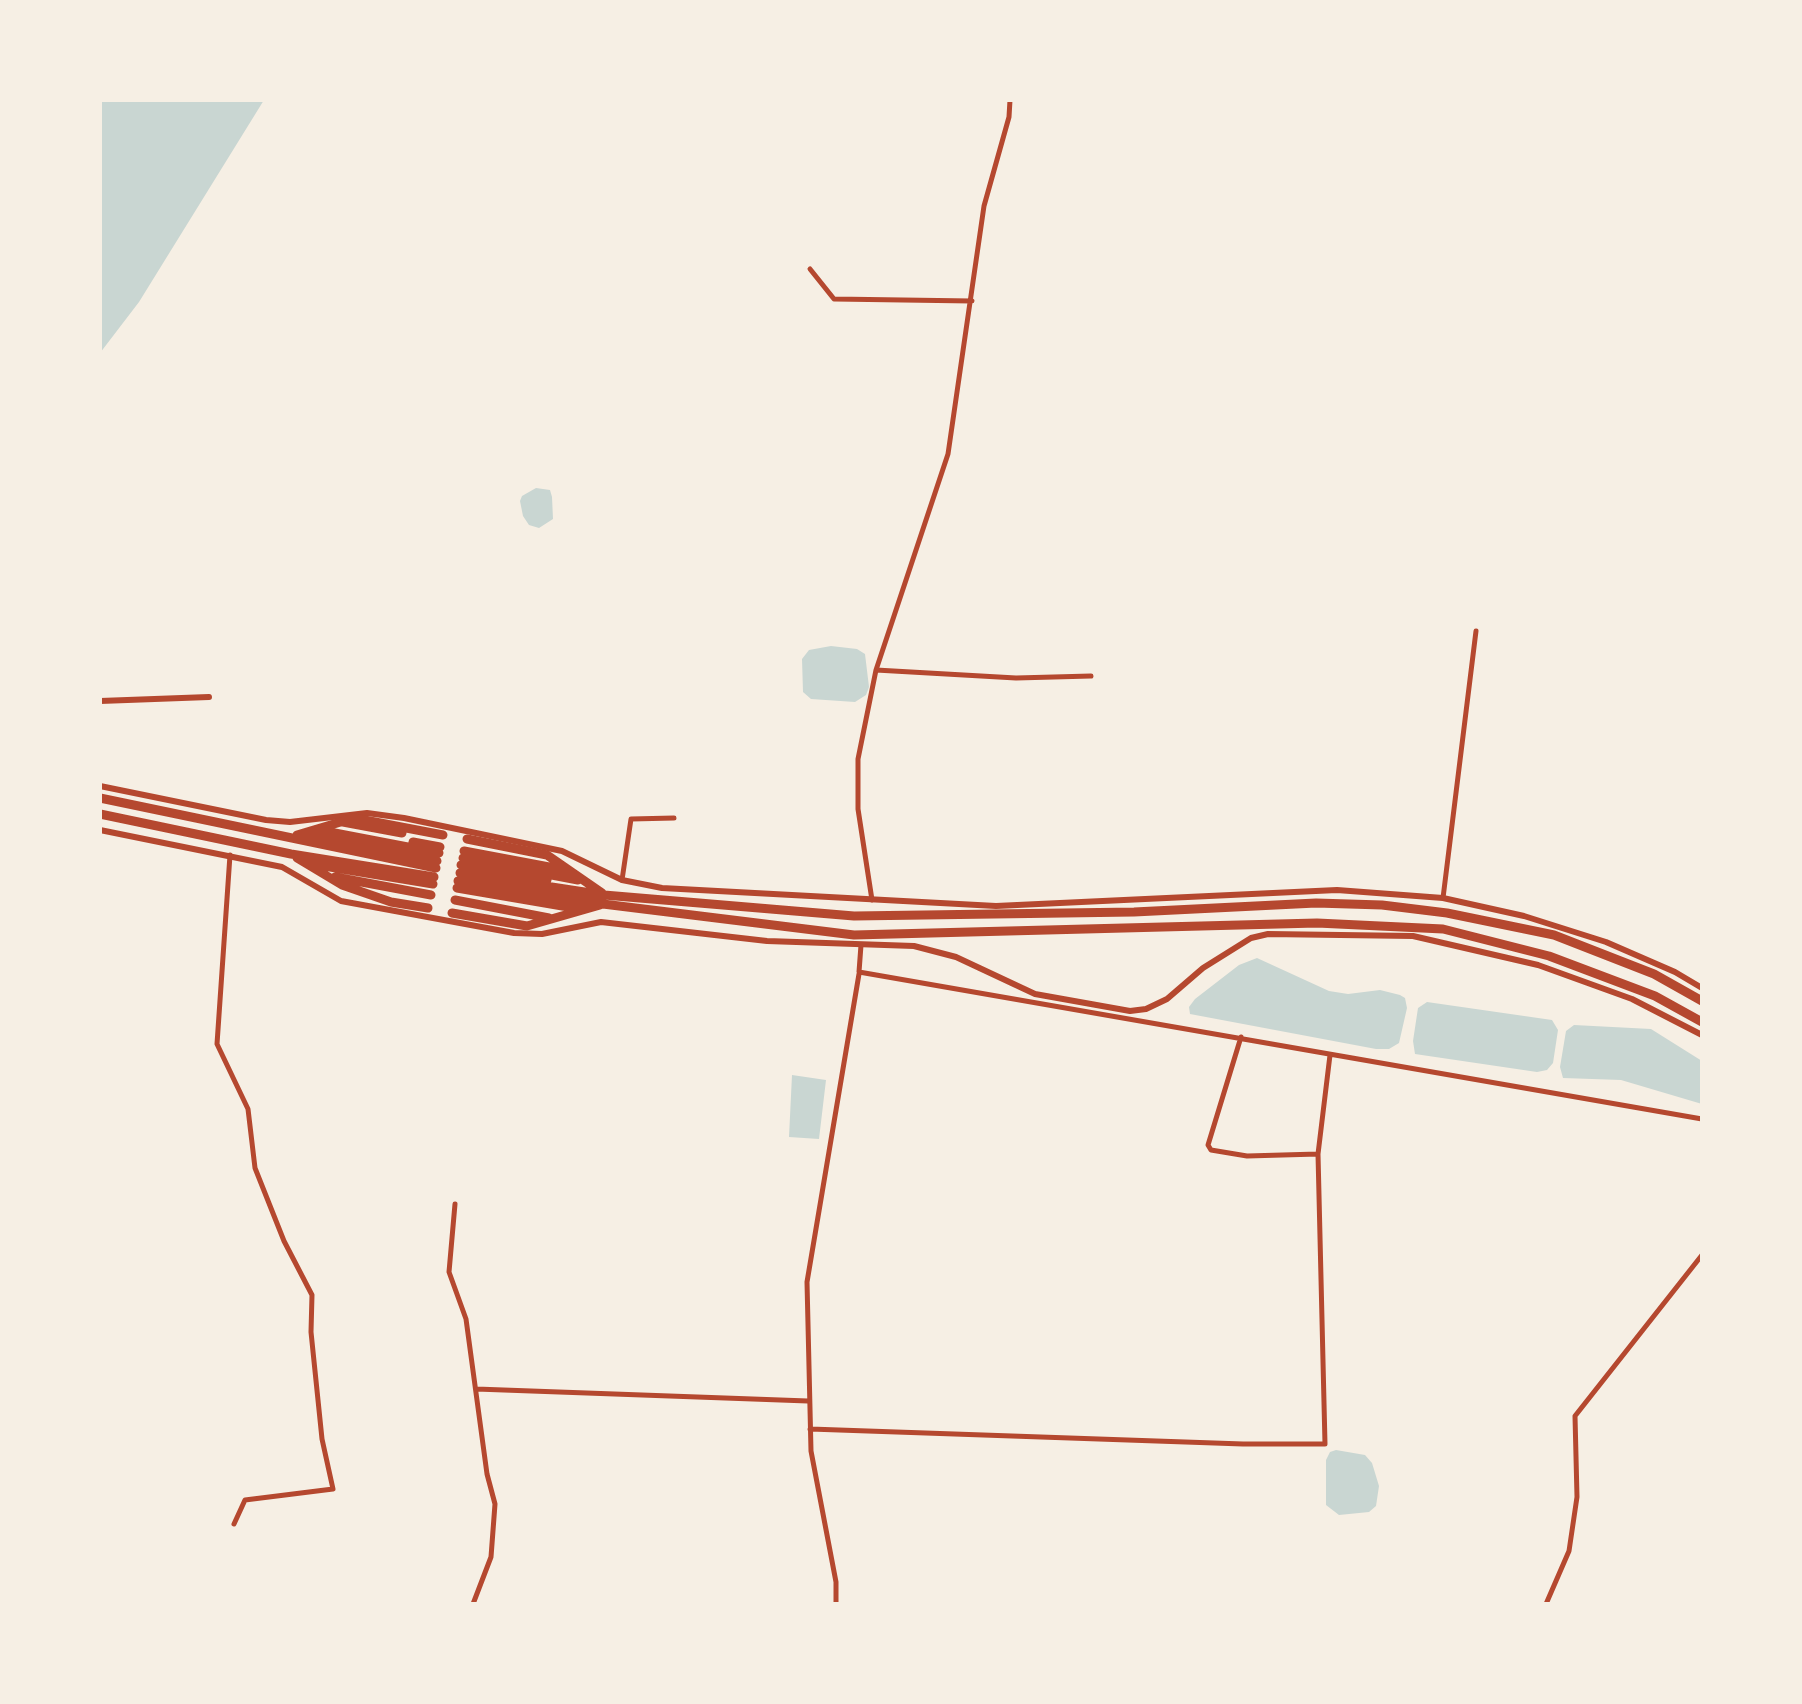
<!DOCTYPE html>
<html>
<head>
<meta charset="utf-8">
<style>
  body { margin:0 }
  #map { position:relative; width:1802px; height:1704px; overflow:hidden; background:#f6efe4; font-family:Commissioner,sans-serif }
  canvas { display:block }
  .frame { position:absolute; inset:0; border:102px solid #f6efe4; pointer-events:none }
</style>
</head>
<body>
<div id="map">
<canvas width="1802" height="1704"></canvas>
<div class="frame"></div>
</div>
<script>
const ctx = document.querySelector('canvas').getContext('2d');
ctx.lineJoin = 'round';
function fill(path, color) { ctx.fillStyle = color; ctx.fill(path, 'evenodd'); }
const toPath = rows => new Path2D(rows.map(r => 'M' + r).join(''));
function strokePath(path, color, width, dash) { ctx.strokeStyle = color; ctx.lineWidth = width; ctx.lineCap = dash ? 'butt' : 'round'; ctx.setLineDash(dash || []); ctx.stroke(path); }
const water = toPath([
  [100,100,264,100,139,302,100,353],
  [536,488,550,490,552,497,553,519,539,528,529,525,523,516,520,501,522,496],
  [831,646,857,649,865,654,869,687,866,695,855,702,811,699,803,692,802,659,809,650],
  [1257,958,1329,991,1348,994,1380,990,1400,995,1405,998,1407,1008,1399,1043,1389,1049,1376,1049,1190,1014,1189,1007,1195,999,1239,965],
  [1427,1002,1552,1020,1558,1030,1553,1063,1547,1070,1537,1072,1415,1054,1413,1041,1418,1008],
  [1574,1025,1651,1029,1702,1061,1702,1104,1621,1080,1563,1078,1560,1067,1566,1031],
  [792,1075,826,1080,819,1139,789,1137],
  [1336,1450,1365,1455,1372,1463,1379,1486,1376,1506,1369,1512,1339,1515,1326,1505,1326,1460,1330,1452]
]);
const minor = toPath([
  [810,269,834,299,972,301],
  [876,670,1016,678,1091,676],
  [230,855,217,1044,248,1109,255,1168,284,1241,312,1295,311,1332,322,1439,333,1489,245,1500,234,1524],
  [622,880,631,819,674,818],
  [1443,898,1476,631],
  [872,900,858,809,858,759,876,670,948,454,984,206,1009,117,1010,100],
  [861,945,859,972,1702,1119],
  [1241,1037,1208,1145,1211,1150,1247,1156,1318,1154,1330,1055],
  [455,1204,449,1272,466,1319,487,1474,495,1504,491,1557,473,1604],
  [476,1389,808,1401],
  [810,1429,1243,1444,1325,1444,1318,1154],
  [836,1604,836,1582,811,1451,807,1282,859,974],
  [1546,1604,1569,1551,1577,1497,1575,1416,1702,1255]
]);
const tertiary = toPath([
  [100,701,209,697],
  [100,786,266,820,290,822,367,813,404,818,562,851,622,880,662,888,996,906,1337,890,1443,898,1524,916,1606,942,1675,972,1702,988],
  [100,830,282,867,341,901,514,933,542,934,601,922,767,941,914,946,956,957,1035,994,1130,1011,1146,1009,1167,999,1203,968,1251,938,1268,934,1413,936,1538,965,1632,999,1702,1035]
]);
const motorway = toPath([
  [100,798,436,868],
  [100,814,291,854,434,877],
  [343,822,402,833],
  [319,830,439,853],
  [307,834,437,861],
  [297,835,354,818,443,835],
  [467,839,547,855,602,893],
  [413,842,440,847],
  [464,851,565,870],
  [297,858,342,885,391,902,428,908],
  [463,858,578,880],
  [312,864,433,884],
  [461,865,547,880],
  [460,873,604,895,854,916,1134,912,1316,903,1382,905,1447,913,1554,935,1654,974,1702,1001],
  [335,877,431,895],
  [458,881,603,904,854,935,1317,923,1443,929,1549,956,1655,996,1702,1022],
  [457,888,580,909],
  [455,900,549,918],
  [452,913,527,926,600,905]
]);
fill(water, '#c9d6d2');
strokePath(minor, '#b5482f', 5);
strokePath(tertiary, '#b5482f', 6);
strokePath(motorway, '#b5482f', 9);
</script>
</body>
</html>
